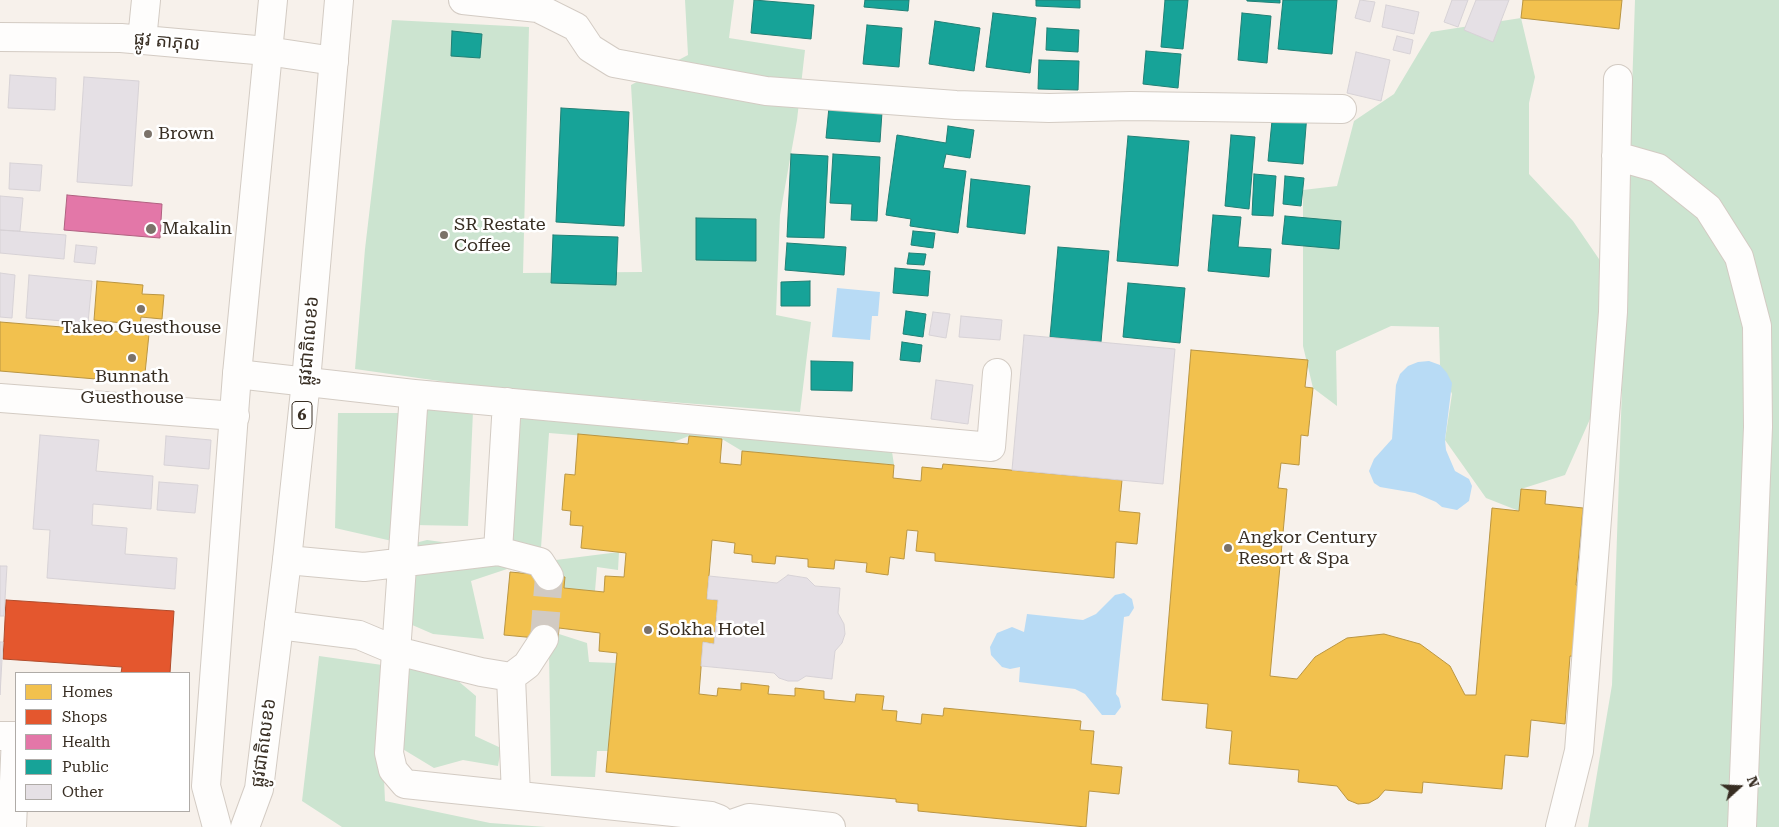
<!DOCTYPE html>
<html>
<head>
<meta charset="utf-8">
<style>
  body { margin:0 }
  #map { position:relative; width:1779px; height:827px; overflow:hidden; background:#f7f1eb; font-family:"Roboto Serif",serif }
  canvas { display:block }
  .legend { position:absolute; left:15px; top:672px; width:175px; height:140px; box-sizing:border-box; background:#fff; border:1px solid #afaba7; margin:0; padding:6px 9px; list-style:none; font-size:15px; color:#382e23 }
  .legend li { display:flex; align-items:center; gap:10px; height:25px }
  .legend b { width:25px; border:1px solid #afaba7 }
  .north { position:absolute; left:1714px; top:762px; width:50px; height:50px; -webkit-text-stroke:4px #fff; paint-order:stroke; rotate:70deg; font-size:14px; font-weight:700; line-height:20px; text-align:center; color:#382e23 }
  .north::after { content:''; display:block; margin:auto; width:18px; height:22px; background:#382e23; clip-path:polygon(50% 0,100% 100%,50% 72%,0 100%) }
</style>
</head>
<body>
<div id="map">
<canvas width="1779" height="827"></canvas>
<ul class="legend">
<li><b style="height:14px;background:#f2c14e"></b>Homes</li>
<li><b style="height:14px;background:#e4572e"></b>Shops</li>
<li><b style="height:14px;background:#e377a8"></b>Health</li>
<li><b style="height:14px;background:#17a398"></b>Public</li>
<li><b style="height:14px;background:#e5e0e5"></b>Other</li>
</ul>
<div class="north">N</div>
</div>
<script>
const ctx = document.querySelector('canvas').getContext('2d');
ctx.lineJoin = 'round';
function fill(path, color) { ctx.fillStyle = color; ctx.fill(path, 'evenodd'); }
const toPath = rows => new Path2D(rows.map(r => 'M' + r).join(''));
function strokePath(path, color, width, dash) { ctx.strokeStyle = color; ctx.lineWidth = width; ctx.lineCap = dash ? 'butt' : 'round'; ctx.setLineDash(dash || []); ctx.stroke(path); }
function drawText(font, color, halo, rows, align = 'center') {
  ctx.font = font + ' "Roboto Serif","Noto Sans Khmer",serif'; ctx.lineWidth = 5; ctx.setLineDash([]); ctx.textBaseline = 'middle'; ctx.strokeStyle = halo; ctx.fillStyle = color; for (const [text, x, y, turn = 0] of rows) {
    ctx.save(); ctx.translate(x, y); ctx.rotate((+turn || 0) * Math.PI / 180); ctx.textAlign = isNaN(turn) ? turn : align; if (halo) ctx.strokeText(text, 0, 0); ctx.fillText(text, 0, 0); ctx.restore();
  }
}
const green = toPath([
  [685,0,734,0,729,38,805,50,797,120,780,215,776,315,811,322,800,412,489,388,355,369,365,249,392,20,529,27,523,273,642,272,631,85,688,55],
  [1635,0,1779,0,1779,827,1588,827,1612,685],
  [1521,18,1535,77,1529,103,1529,174,1573,221,1614,281,1590,419,1565,475,1521,489,1519,511,1486,498,1445,440,1452,394,1440,365,1439,327,1391,326,1336,351,1337,406,1313,388,1303,346,1303,190,1337,186,1354,121,1394,94,1431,32],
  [419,403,473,411,468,526,414,525],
  [506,408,890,438,894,465,742,451,722,439,689,436,671,443,549,433,540,562,619,552,618,570,597,567,595,591,564,588,549,576,507,569,471,581,484,639,433,634,403,621,407,545,427,540,464,545,499,543],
  [338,413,400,413,392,541,335,528],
  [559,634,587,643,589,662,616,663,608,751,597,751,595,777,551,776,549,651],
  [319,656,389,666,382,734,385,801,490,823,546,827,342,827,302,801],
  [408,667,451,675,476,696,475,736,501,748,498,766,463,760,434,768,401,748]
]);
const water = toPath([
  [837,288,880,292,878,316,872,316,870,340,832,337],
  [1429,361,1440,365,1447,373,1452,383,1445,440,1446,450,1455,471,1469,479,1472,486,1469,501,1457,510,1442,507,1436,502,1415,493,1380,487,1374,483,1369,471,1374,459,1392,439,1396,385,1400,374,1408,366,1418,362],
  [1124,593,1132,599,1134,608,1129,616,1124,617,1116,694,1119,698,1121,707,1115,715,1102,715,1085,694,1075,689,1019,682,1020,667,1010,669,1002,667,991,655,990,647,997,633,1012,627,1024,632,1027,614,1083,620,1096,614,1115,595]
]);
const homes = toPath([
  [1523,0,1622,0,1619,29,1521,18,1523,0],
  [97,281,143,285,142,294,164,295,162,319,141,317,140,325,94,320,97,281],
  [0,322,149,334,144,383,0,371,0,322],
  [1191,350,1308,360,1305,387,1313,388,1308,436,1301,435,1299,465,1281,463,1278,488,1287,489,1270,676,1297,679,1315,657,1347,638,1384,634,1420,644,1450,666,1465,695,1476,695,1492,508,1519,511,1521,489,1546,491,1545,504,1583,508,1576,585,1585,586,1579,657,1570,656,1565,724,1531,720,1528,757,1505,755,1502,789,1423,782,1422,793,1385,790,1378,798,1369,803,1358,804,1348,800,1337,786,1298,782,1299,770,1229,764,1232,731,1206,728,1208,704,1162,700,1191,350],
  [578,434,688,444,689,436,722,439,720,463,741,465,742,451,894,465,893,478,921,481,922,467,942,469,943,464,1122,480,1119,511,1140,513,1137,544,1116,542,1114,578,935,561,935,553,916,551,918,531,907,530,904,559,890,557,888,575,866,572,867,563,835,560,834,569,808,567,808,559,776,556,775,564,752,562,752,555,734,553,735,543,712,540,707,599,718,600,714,644,703,642,699,694,717,696,718,688,741,690,741,683,769,686,768,694,795,696,795,688,824,691,824,699,855,702,856,694,884,696,882,710,897,711,896,721,921,724,922,714,943,716,944,708,1081,721,1080,730,1094,731,1091,764,1122,767,1119,794,1089,791,1086,827,918,811,918,804,896,802,896,799,606,772,617,653,599,651,600,633,559,628,558,640,504,635,510,572,565,577,564,588,604,592,605,576,624,577,626,553,581,548,583,526,570,525,571,511,562,510,565,474,575,475,578,434]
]);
const shops = toPath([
  [6,600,174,611,170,673,121,673,122,667,3,659,6,600]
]);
const health = toPath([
  [67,195,162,204,160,238,64,230,67,195]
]);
const public = toPath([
  [754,0,814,5,811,39,751,33,754,0],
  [865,0,909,0,908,11,864,7,865,0],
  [1036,0,1080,0,1080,8,1036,6,1036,0],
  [1165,0,1188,0,1183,49,1161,47,1165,0],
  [1247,0,1280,0,1280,3,1247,1,1247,0],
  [1283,0,1337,0,1332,54,1278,49,1283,0],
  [993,13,1036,18,1030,73,986,67,993,13],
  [1242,13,1271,16,1267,63,1238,60,1242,13],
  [935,21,980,28,974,71,929,64,935,21],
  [867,25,902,28,899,67,863,64,867,25],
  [1047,28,1079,30,1078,52,1046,50,1047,28],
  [452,31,482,34,480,58,451,56,452,31],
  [1146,51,1181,54,1178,88,1143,84,1146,51],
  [1039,60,1079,61,1078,90,1038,89,1039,60],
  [829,107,882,112,880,142,826,138,829,107],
  [561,108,629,112,624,226,556,222,561,108],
  [1273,111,1307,114,1303,164,1268,161,1273,111],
  [948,126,974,130,970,158,946,154,943,168,966,171,958,233,910,226,911,219,886,215,897,135,946,143,948,126],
  [1231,135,1255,137,1249,209,1225,206,1231,135],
  [1128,136,1189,141,1178,266,1117,261,1128,136],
  [791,154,828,156,824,238,787,237,791,154],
  [833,154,880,157,877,221,851,220,852,204,830,203,833,154],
  [1254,174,1276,176,1273,216,1252,215,1254,174],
  [1285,176,1304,178,1301,206,1283,204,1285,176],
  [971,179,1030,186,1025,234,967,227,971,179],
  [1213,215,1241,217,1238,247,1271,249,1269,277,1208,271,1213,215],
  [1285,216,1341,221,1339,249,1282,244,1285,216],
  [696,218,756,219,756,261,696,260,696,218],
  [913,231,935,233,933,248,911,245,913,231],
  [553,235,618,237,616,285,551,283,553,235],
  [787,243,846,247,844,275,785,270,787,243],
  [1058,247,1109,251,1101,342,1050,337,1058,247],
  [909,253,926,254,924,265,907,264,909,253],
  [895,268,930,271,928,296,893,293,895,268],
  [810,281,810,306,781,306,781,282,810,281],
  [1128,283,1185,288,1180,343,1123,337,1128,283],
  [906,311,926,314,923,337,903,334,906,311],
  [902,342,922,345,920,362,900,360,902,342],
  [811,361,853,362,852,391,811,390,811,361]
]);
const building = toPath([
  [1360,0,1375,2,1370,22,1355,18,1360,0],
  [1452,0,1468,0,1458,27,1444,22,1452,0],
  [1476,0,1509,0,1493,42,1464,30,1476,0],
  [1386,5,1419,12,1414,34,1382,27,1386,5],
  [1397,36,1413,40,1410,54,1393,50,1397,36],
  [1356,52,1390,60,1381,101,1347,93,1356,52],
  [10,75,56,78,55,110,8,108,10,75],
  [84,77,139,81,132,186,77,182,84,77],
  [10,163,42,165,40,191,9,189,10,163],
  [0,196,23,198,20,231,0,230,0,196],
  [0,230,66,235,64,259,0,253,0,230],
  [76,245,97,247,95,264,74,262,76,245],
  [0,273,15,275,12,318,0,317,0,273],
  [29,275,92,281,88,323,26,318,29,275],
  [933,312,950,314,946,338,929,335,933,312],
  [961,316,1002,320,1000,340,959,337,961,316],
  [1024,335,1175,349,1163,484,1012,470,1024,335],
  [936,380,973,385,968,424,931,419,936,380],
  [40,435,99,440,96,471,153,476,151,509,93,504,92,525,127,528,125,554,177,558,175,589,47,578,50,530,33,529,40,435],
  [166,436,211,440,209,469,164,465,166,436],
  [159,482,198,485,195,513,157,510,159,482],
  [0,566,7,566,4,616,0,616,0,566],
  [788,575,807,578,815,586,840,588,838,613,844,624,845,634,842,643,835,651,832,679,806,676,798,681,788,681,779,678,774,673,701,666,703,642,714,644,718,600,707,599,709,576,777,583,788,575],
  [0,642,3,642,0,695,0,642]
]);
const minorTunnel = toPath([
  [544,639,549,576]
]);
const minor = toPath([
  [463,0,538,8,576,27,590,48,614,63,766,91,956,105,1049,108,1131,106,1342,109],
  [0,37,121,38,267,51,334,61],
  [142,40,146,0],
  [1616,156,1658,168,1708,208,1739,257,1757,326,1758,427,1742,827],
  [237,374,414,394,991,447,997,373],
  [414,394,389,753,393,770,405,784,711,816,719,819,726,827],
  [0,398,235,416],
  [498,551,507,402],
  [287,560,364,567,498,551,540,562,549,576],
  [279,625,359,635,397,651,481,672,511,677,527,665,544,639],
  [511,677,516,795],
  [0,736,16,736,12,827],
  [726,826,749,818,831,827],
  [1560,827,1579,751,1613,312,1618,79]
]);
const major = toPath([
  [217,827,206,786,237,374,273,0],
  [245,827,259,789,287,560,306,381,339,0]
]);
const markers = [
  [148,134,5,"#7b7269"],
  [151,229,6,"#7b7269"],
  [444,235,5,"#7b7269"],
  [141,309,5,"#7b7269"],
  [132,358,5,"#7b7269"],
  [1228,548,5,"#7b7269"],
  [648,630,5,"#7b7269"]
];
const shields = [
  [302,415,20]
];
const shieldNames = [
  ["6",302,415]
];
const streetNames = [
  ["ផ្លូវ តាភុល",167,42,5],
  ["ផ្លូវជាតិលេខ៦",309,341,-85],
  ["ផ្លូវជាតិលេខ៦",264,743,-82]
];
const poiNames = [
  ["Brown",158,134],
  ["SR Restate",454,225],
  ["Coffee",454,246],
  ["Makalin",162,229],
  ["Takeo Guesthouse",141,328,"center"],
  ["Bunnath",132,377,"center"],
  ["Guesthouse",132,398,"center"],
  ["Angkor Century",1238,538],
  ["Resort & Spa",1238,559],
  ["Sokha Hotel",658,630]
];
fill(green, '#cce4d0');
fill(water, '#b8dbf5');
fill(homes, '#f2c14e');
strokePath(homes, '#ba9541', 1);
fill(shops, '#e4572e');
strokePath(shops, '#b04b2b', 1);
fill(health, '#e377a8');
strokePath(health, '#b06180', 1);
fill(public, '#17a398');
strokePath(public, '#218075', 1);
fill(building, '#e5e0e5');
strokePath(building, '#d7d2d6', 1);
strokePath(minorTunnel, '#d1cac3', 28, [28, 14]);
strokePath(minor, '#d3cbc3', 30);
strokePath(major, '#d3cbc3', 30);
strokePath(minor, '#fefdfc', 28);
strokePath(major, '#fefdfc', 28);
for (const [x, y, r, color] of markers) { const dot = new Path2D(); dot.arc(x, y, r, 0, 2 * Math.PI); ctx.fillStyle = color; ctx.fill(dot); strokePath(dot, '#fff', 2); }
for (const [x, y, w] of shields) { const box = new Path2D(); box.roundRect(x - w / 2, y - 13.5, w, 27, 4); ctx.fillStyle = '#fff'; ctx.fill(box); strokePath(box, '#382e23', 1); }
drawText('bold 16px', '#382e23', null, shieldNames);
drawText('18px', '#382e23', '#fff', streetNames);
drawText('18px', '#382e23', '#fff', poiNames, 'left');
</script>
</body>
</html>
